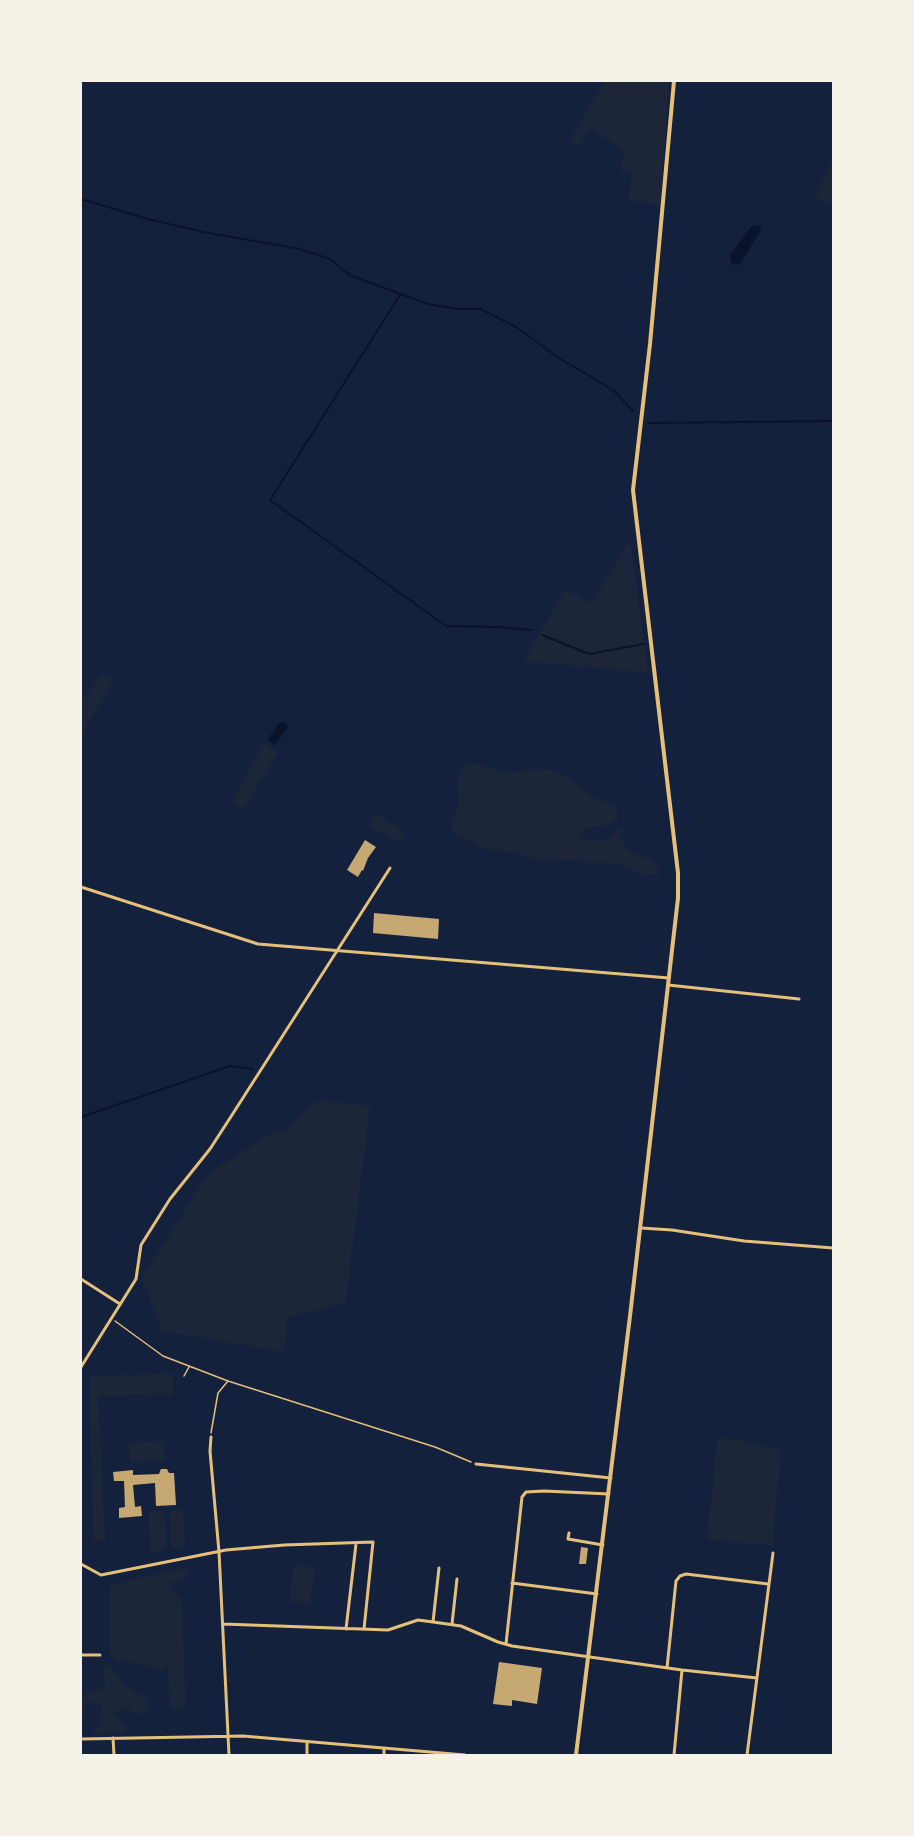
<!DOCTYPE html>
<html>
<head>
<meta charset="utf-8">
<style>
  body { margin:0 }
  #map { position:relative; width:914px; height:1836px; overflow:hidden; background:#14213d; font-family:"PT Serif",serif }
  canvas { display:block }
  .frame { position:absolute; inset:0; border:82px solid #f6f1e7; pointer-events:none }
</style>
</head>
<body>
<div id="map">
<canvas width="914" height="1836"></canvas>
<div class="frame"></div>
</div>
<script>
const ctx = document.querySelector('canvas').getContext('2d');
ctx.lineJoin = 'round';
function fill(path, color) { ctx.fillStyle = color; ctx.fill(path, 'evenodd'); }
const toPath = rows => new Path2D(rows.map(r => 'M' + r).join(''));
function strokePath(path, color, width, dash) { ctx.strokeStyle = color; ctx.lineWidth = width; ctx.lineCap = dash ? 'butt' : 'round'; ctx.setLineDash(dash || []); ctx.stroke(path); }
const green = toPath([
  [605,81,669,81,660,206,629,200,632,175,621,171,624,149,590,129,579,147,569,141],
  [833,160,833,203,821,201,816,193],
  [630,540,648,673,524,661,565,589,591,604],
  [102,675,113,680,90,721,81,732,81,698,84,699],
  [264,743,279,752,243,809,231,803],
  [467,764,481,764,505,774,535,769,550,770,565,775,593,797,616,807,617,819,607,827,586,828,580,833,582,839,610,839,618,828,623,828,620,833,626,849,650,860,659,868,658,876,646,875,618,864,567,860,549,862,520,854,486,849,453,832,449,827,459,806,458,779,460,771],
  [377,815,406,832,399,843,370,826],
  [315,1101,370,1106,345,1304,288,1317,283,1352,162,1331,142,1279,207,1175,268,1135,289,1129],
  [173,1373,173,1395,98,1396,105,1540,94,1540,89,1377],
  [718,1436,781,1450,772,1546,707,1539],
  [163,1441,164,1461,130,1462,129,1443],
  [183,1510,185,1546,172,1548,170,1511],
  [151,1511,164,1511,167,1550,151,1553,149,1514],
  [294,1565,315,1567,310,1604,290,1602],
  [189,1567,182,1580,172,1582,169,1586,180,1598,182,1614,186,1706,175,1711,169,1704,168,1663,162,1669,116,1659,110,1653,110,1585],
  [109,1663,124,1685,147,1699,148,1706,147,1711,141,1714,132,1712,128,1707,115,1713,128,1730,121,1733,97,1734,92,1731,101,1724,98,1718,102,1712,102,1703,91,1702,83,1705,84,1719,81,1722,81,1696,104,1689,105,1681,102,1670]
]);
const water = toPath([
  [756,225,760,226,761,230,740,264,737,265,732,264,730,256,742,238,752,226],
  [280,722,285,722,288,727,275,745,268,739]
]);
const stream = toPath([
  [81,199,148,219,203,232,300,249,330,259,349,275,428,304,457,309,480,309,516,327,559,358,603,384,615,392,633,411],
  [400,295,270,500,446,626,497,627,532,630],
  [648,423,833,421],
  [542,635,589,654,644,644],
  [81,1117,230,1066,253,1069]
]);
const building = toPath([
  [365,840,376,847,368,858,363,871,362,870,358,877,347,870],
  [374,913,439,919,438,939,373,933],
  [161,1469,167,1469,169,1473,174,1473,176,1505,156,1506,155,1483,133,1485,135,1507,141,1506,142,1516,119,1518,119,1508,125,1507,124,1481,114,1481,113,1472,133,1470,133,1475,159,1474],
  [581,1547,588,1548,586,1564,579,1564],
  [499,1662,542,1668,537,1704,512,1700,512,1706,493,1704]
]);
const path = toPath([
  [115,1321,163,1356,228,1381,435,1447,471,1462],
  [184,1376,189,1367],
  [211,1433,218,1393,228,1381]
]);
const minor = toPath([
  [81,887,258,944,669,978],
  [668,985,799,999],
  [641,1228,672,1230,744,1241,833,1248],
  [81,1279,120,1304],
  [81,1367,136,1279,141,1245,170,1199,210,1149,232,1115,390,868],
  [211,1437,210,1451,219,1552,229,1755],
  [476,1464,611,1478],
  [569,1533,568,1539,603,1545],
  [81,1564,101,1575,226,1550,284,1545,373,1542,364,1629],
  [512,1583,597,1594],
  [433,1622,439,1568],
  [223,1624,388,1630,418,1620,433,1622,461,1626,498,1642,512,1646,682,1670,757,1678],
  [452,1624,457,1579],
  [346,1629,356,1544],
  [506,1644,522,1497,526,1492,544,1491,609,1494],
  [81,1655,100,1655],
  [667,1668,676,1581,680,1576,686,1574,768,1584],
  [113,1738,114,1755],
  [81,1739,243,1736,465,1755],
  [307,1755,307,1742],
  [384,1755,384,1748],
  [674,1755,682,1670],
  [747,1755,773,1553]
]);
const tertiary = toPath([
  [576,1755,630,1316,678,898,678,873,633,490,650,344,674,81]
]);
fill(green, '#1d2539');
fill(water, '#0b132b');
strokePath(stream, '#0b132b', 2);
fill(building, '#c6a872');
strokePath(path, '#e5c07b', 1.5);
strokePath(minor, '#e5c07b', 3);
strokePath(tertiary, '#e5c07b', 4);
</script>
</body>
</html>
